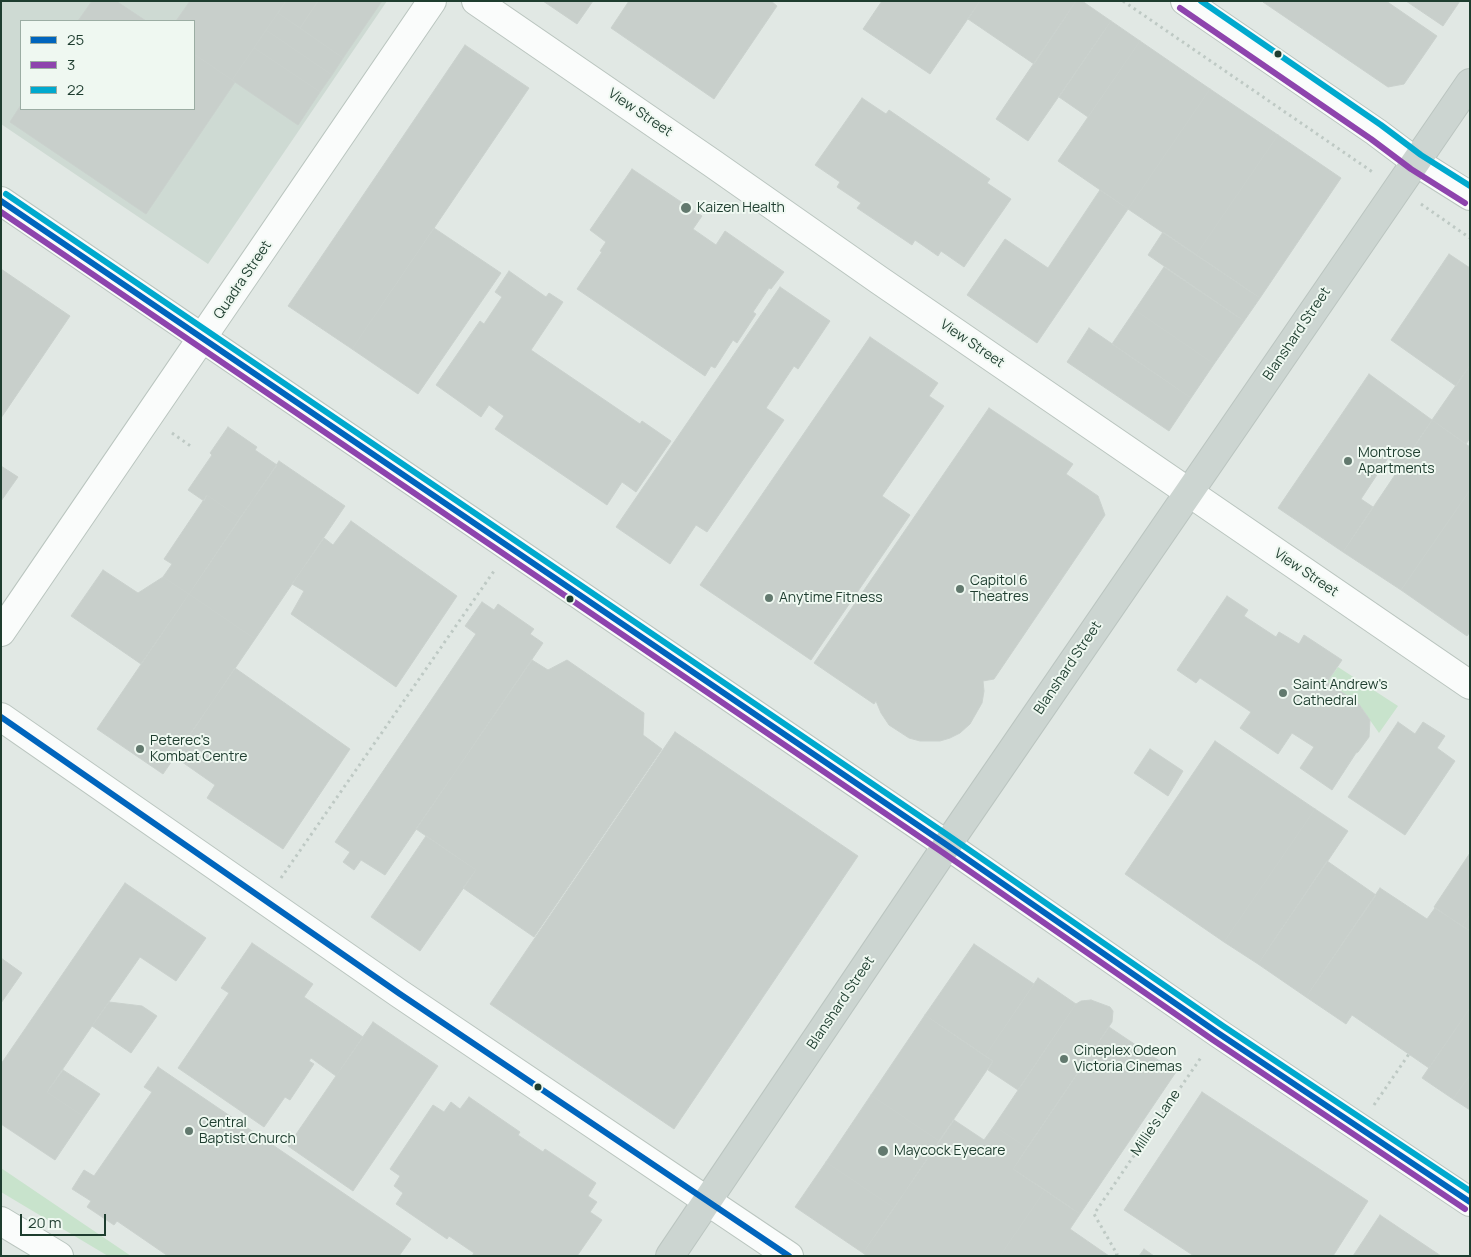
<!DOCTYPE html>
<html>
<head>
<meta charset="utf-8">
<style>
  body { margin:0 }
  #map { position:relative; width:1471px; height:1257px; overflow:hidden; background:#e1e8e4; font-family:Manrope,sans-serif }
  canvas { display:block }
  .frame { position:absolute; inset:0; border:2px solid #1e3d2f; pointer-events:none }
  .legend { position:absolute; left:20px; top:20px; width:175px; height:90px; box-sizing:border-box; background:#eff8f1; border:1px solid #9bada3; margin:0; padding:6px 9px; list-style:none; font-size:15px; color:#1e3d2f }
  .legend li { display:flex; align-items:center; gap:10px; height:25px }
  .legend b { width:25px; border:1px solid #9bada3 }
  .scale { position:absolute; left:20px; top:1214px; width:86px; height:22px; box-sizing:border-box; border:2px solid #1e3d2f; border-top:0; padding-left:6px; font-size:15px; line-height:18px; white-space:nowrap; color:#1e3d2f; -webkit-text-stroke:4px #eff8f1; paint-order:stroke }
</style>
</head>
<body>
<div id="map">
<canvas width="1471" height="1257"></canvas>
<div class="frame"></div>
<ul class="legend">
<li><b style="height:6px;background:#0065bd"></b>25</li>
<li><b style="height:6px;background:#8e44ad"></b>3</li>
<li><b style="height:6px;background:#00a9ce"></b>22</li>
</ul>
<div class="scale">20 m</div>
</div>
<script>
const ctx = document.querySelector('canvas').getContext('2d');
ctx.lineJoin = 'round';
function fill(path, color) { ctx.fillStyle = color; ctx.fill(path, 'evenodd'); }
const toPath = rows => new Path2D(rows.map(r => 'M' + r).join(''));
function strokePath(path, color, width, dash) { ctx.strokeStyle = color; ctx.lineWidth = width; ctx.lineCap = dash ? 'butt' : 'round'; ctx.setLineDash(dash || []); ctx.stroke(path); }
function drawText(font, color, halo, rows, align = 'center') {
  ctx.font = font + ' Manrope,sans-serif'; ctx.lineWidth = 4; ctx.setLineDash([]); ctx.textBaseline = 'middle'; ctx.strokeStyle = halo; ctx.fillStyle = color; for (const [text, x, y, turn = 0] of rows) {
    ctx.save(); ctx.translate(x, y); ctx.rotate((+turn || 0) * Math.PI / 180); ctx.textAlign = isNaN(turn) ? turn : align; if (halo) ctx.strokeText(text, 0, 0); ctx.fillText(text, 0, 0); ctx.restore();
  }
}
const built = toPath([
  [1,1,387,1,208,264,1,124],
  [21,21,194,21,194,109,21,109]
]);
const green = toPath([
  [1338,667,1398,706,1379,733,1358,703,1327,682],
  [1,1168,131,1256,108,1256,1,1192]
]);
const building = toPath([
  [92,1,116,1,146,21,78,21,92,1],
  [190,1,286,1,232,80,194,54,194,21,176,21,190,1],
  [286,1,318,1,300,28,278,13,286,1],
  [318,1,382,1,343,58,300,28,318,1],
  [543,1,593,1,577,24,543,1],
  [629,1,771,1,777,6,714,99,611,28,629,1],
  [882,1,980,1,930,74,863,29,882,1],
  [980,1,1076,1,1034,64,968,19,980,1],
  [1076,1,1082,1,1111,21,1028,141,996,119,1076,1],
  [1386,1,1437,36,1404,84,1388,87,1263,2,1386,1],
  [1406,1,1460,1,1443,26,1406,1],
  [278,13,343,58,332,75,266,30,278,13],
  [1111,21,1140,41,1088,117,1059,97,1111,21],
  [266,30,332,75,320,92,254,48,266,30],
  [1140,41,1210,89,1128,209,1058,161,1140,41],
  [465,45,529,88,352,349,288,306,465,45],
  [254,48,320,92,298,125,232,80,254,48],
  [194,54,235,82,146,214,10,122,21,105,21,109,194,109,194,54],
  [1210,89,1278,135,1196,255,1128,209,1210,89],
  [862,98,886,114,889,110,990,179,987,183,1011,199,964,267,941,251,938,256,915,240,912,245,857,208,861,203,837,187,840,182,815,165,862,98],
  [1278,135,1341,178,1260,298,1196,255,1278,135],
  [632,169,702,216,693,229,716,245,725,231,784,272,771,289,769,288,753,312,756,314,737,343,733,340,715,368,711,366,705,376,577,289,602,252,600,251,606,242,590,230,632,169],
  [1100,190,1128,209,1037,343,967,295,1005,239,1048,268,1100,190],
  [434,228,501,273,418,394,352,349,434,228],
  [1163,232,1260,298,1244,321,1148,255,1163,232],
  [1449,254,1470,268,1470,365,1456,386,1391,340,1449,254],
  [1164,267,1244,321,1214,364,1135,310,1164,267],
  [1,269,70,316,1,418,1,269],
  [509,271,546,297,549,293,563,302,531,350,640,424,642,421,671,441,636,492,622,482,607,505,495,429,504,416,489,405,481,417,436,385,480,321,484,324,502,297,495,292,509,271],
  [780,287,830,321,798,369,794,366,766,408,784,420,707,532,696,525,670,564,616,527,780,287],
  [1135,310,1214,364,1191,398,1112,344,1135,310],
  [1089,328,1191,398,1169,431,1067,362,1089,328],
  [870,337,938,383,929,396,944,406,882,496,910,515,811,660,700,585,870,337],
  [1470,365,1470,438,1466,444,1432,420,1470,365],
  [1369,374,1432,420,1401,467,1388,458,1361,499,1373,507,1343,552,1278,508,1369,374],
  [989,408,1073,464,1066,474,1098,496,1105,515,994,679,983,681,984,691,982,703,970,724,960,733,950,738,940,741,920,741,909,738,889,725,881,713,876,701,874,704,814,663,989,408],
  [1432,420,1470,447,1470,490,1401,590,1343,552,1432,420],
  [228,427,257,447,255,450,277,465,240,518,207,495,204,501,188,490,212,455,210,453,228,427],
  [279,461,345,506,255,639,189,594,279,461],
  [1,466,18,477,1,501,1,466],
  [1470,490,1470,632,1467,636,1401,590,1470,490],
  [207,495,240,518,189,594,163,577,172,564,164,559,207,495],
  [351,521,457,596,396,687,291,614,304,591,292,584,324,538,333,545,351,521],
  [103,570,138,593,163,577,189,594,141,664,71,616,103,570],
  [189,594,255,639,163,774,97,729,189,594],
  [1227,596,1248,610,1244,616,1276,637,1279,632,1299,644,1304,635,1342,660,1327,682,1358,703,1370,720,1369,737,1358,752,1356,753,1332,790,1300,768,1314,747,1292,733,1278,754,1240,728,1251,712,1200,678,1196,683,1177,670,1227,596],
  [482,602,494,610,498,604,534,629,530,634,543,643,385,875,361,860,354,870,343,862,350,852,335,842,476,634,465,626,482,602],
  [532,660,548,670,567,660,644,713,643,735,662,749,534,937,463,888,476,870,416,829,532,660],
  [235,668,350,749,283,849,207,798,215,785,175,757,235,668],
  [1398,722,1415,734,1423,722,1445,736,1437,748,1455,761,1405,835,1348,797,1398,722],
  [675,732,858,856,674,1129,490,1004,675,732],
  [1215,741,1315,809,1224,942,1125,874,1215,741],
  [1150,749,1183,771,1168,796,1134,773,1150,749],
  [1315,809,1348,831,1258,964,1224,942,1315,809],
  [426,836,476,870,420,951,371,917,426,836],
  [1470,853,1470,915,1462,926,1434,907,1470,853],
  [1327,861,1376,895,1306,997,1258,964,1327,861],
  [125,883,206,938,176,981,140,957,92,1026,47,1092,84,1117,55,1160,1,1124,1,1064,125,883],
  [1380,888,1427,919,1435,908,1470,931,1470,1008,1429,1068,1352,1015,1346,1024,1306,997,1380,888],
  [1470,915,1470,931,1462,926,1470,915],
  [252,943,313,984,304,997,363,1037,336,1076,311,1058,309,1061,314,1064,290,1100,285,1097,264,1127,178,1068,229,993,221,988,252,943],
  [974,944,1034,984,985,1056,925,1015,974,944],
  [1,958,22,973,1,1003,1,958],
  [1038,978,1076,1004,1018,1090,988,1070,993,1061,985,1056,1038,978],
  [1091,1000,1110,1007,1113,1011,1112,1022,1027,1148,994,1126,1076,1004,1081,1001,1091,1000],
  [109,1002,142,1006,157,1016,131,1053,92,1026,109,1002],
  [1470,1008,1470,1075,1453,1099,1422,1078,1470,1008],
  [925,1015,993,1061,939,1141,871,1095,925,1015],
  [373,1022,438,1066,353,1191,288,1146,373,1022],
  [1109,1027,1176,1072,1080,1214,1013,1169,1109,1027],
  [158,1067,411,1239,399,1256,168,1256,117,1221,114,1225,87,1207,91,1201,72,1189,84,1170,94,1176,152,1092,144,1087,158,1067],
  [63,1070,100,1094,84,1117,47,1092,63,1070],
  [1470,1075,1470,1110,1453,1099,1470,1075],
  [1202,1092,1368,1201,1333,1256,1194,1256,1124,1210,1202,1092],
  [871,1095,939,1141,894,1208,826,1162,871,1095],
  [469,1097,520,1132,518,1135,543,1152,545,1149,596,1183,588,1196,597,1202,590,1212,602,1220,577,1256,472,1256,474,1253,449,1236,447,1239,396,1204,403,1193,394,1186,400,1176,390,1169,433,1105,444,1112,451,1102,460,1109,469,1097],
  [954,1120,984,1140,994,1126,1027,1148,1013,1169,1045,1190,1000,1256,867,1256,863,1253,954,1120],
  [826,1162,894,1208,863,1253,795,1207,826,1162],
  [1045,1190,1080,1214,1070,1229,1109,1256,1000,1256,1045,1190],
  [1380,1215,1441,1256,1353,1256,1380,1215],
  [1144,1249,1154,1256,1139,1256,1144,1249]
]);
const path = toPath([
  [1123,1,1374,173],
  [1421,204,1470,238],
  [172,433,192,447],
  [281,878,494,571],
  [1374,1105,1409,1054],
  [1116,1256,1117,1254,1094,1214,1202,1056]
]);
const secondary = toPath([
  [476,1,712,163,879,280,1470,685],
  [1185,1,1376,132,1416,162,1470,196],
  [1,201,947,845,1218,1033,1470,1202],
  [1,632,432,1],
  [1,717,400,994,789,1256],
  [1,1221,59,1256]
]);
const primary = toPath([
  [670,1256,947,845,1470,83]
]);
const bus1 = toPath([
  [1,201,947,845,1218,1033,1470,1202],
  [1,717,400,994,789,1256]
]);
const bus2 = toPath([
  [1180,8,1371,139,1411,169,1465,203],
  [1,212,942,852,1213,1040,1465,1209]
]);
const bus3 = toPath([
  [1201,1,1381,125,1421,155,1470,186],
  [6,194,952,838,1223,1026,1470,1191]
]);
const markers = [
  [1278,54,4.5,"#1e3d2f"],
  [686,208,6,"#62796e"],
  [1348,461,5,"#62796e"],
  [960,589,5,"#62796e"],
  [769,598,5,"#62796e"],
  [570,599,4.5,"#1e3d2f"],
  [1283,693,5,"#62796e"],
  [140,749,5,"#62796e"],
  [1064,1059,5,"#62796e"],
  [538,1087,4.5,"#1e3d2f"],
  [189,1131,5,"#62796e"],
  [883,1151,6,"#62796e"]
];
const streetNames = [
  ["View Street",640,113,34],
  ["Quadra Street",243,280,-56],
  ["Blanshard Street",1297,334,-56],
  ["View Street",972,344,34],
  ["View Street",1306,573,34],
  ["Blanshard Street",1068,668,-56],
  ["Blanshard Street",841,1003,-56],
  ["Millie's Lane",1156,1123,-56]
];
const poiNames = [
  ["Kaizen Health",697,208],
  ["Montrose",1358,453],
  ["Apartments",1358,469],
  ["Capitol 6",970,581],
  ["Theatres",970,597],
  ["Anytime Fitness",779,598],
  ["Saint Andrew's",1293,685],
  ["Cathedral",1293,701],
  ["Peterec's",150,741],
  ["Kombat Centre",150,757],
  ["Cineplex Odeon",1074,1051],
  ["Victoria Cinemas",1074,1067],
  ["Central",199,1123],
  ["Baptist Church",199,1139],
  ["Maycock Eyecare",894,1151]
];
fill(built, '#cedad3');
fill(green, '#c8e3cc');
fill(building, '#c8cfcb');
strokePath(building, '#cad1cd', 1);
strokePath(secondary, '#bac5bf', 30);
strokePath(primary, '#bbc5c0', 30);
strokePath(path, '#bec9c4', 3, [2.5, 4]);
strokePath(secondary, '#fafcfb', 28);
strokePath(primary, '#ccd5d1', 28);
strokePath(bus1, '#0065bd', 6);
strokePath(bus2, '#8e44ad', 6);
strokePath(bus3, '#00a9ce', 6);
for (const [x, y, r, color] of markers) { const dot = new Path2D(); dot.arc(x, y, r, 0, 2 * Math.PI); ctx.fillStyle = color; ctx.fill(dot); strokePath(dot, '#eff8f1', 2); }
drawText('14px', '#1e3d2f', '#eff8f1', streetNames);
drawText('14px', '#1e3d2f', '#eff8f1', poiNames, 'left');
</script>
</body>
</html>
